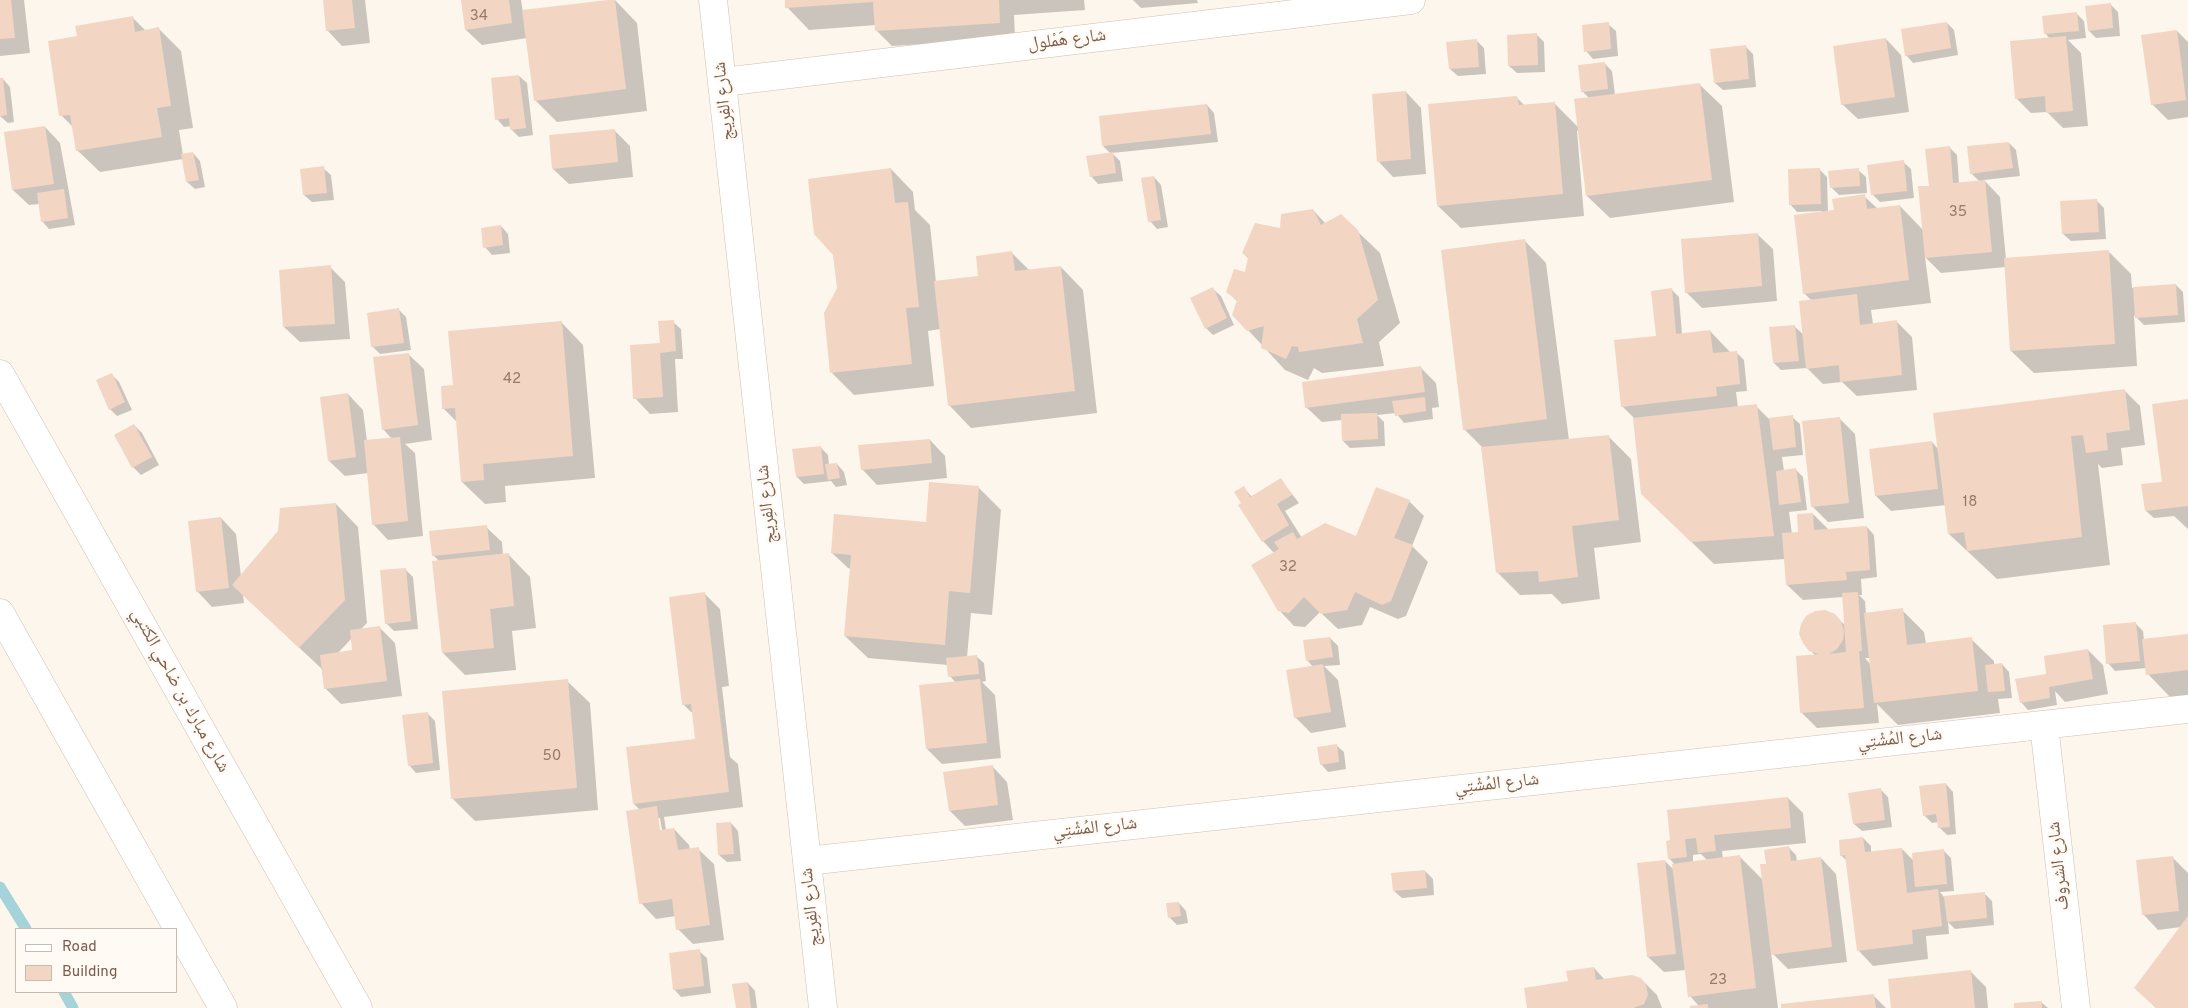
<!DOCTYPE html>
<html>
<head>
<meta charset="utf-8">
<style>
  body { margin:0 }
  #map { position:relative; width:2188px; height:1008px; overflow:hidden; background:#fdf6ec; font-family:Overpass,sans-serif }
  canvas { display:block }
  .legend { position:absolute; left:15px; top:928px; width:162px; height:65px; box-sizing:border-box; background:#fffaf3; border:1px solid #cabbb1; margin:0; padding:6px 9px; list-style:none; font-size:15px; color:#7a5c4d }
  .legend li { display:flex; align-items:center; gap:10px; height:25px }
  .legend b { width:25px; border:1px solid #cabbb1 }
</style>
</head>
<body>
<div id="map">
<canvas width="2188" height="1008"></canvas>
<ul class="legend">
<li><b style="height:6px;background:#fff"></b>Road</li>
<li><b style="height:14px;background:#f3d5c3"></b>Building</li>
</ul>
</div>
<script>
const ctx = document.querySelector('canvas').getContext('2d');
ctx.lineJoin = 'round';
function fill(path, color) { ctx.fillStyle = color; ctx.fill(path, 'evenodd'); }
const toPath = rows => new Path2D(rows.map(r => 'M' + r).join(''));
function strokePath(path, color, width, dash) { ctx.strokeStyle = color; ctx.lineWidth = width; ctx.lineCap = dash ? 'butt' : 'round'; ctx.setLineDash(dash || []); ctx.stroke(path); }
function drawText(font, color, halo, rows, align = 'center') {
  ctx.font = font + ' Overpass,"Noto Naskh Arabic",sans-serif'; ctx.lineWidth = 5; ctx.setLineDash([]); ctx.textBaseline = 'middle'; ctx.strokeStyle = halo; ctx.fillStyle = color; for (const [text, x, y, turn = 0] of rows) {
    ctx.save(); ctx.translate(x, y); ctx.rotate((+turn || 0) * Math.PI / 180); ctx.textAlign = isNaN(turn) ? turn : align; if (halo) ctx.strokeText(text, 0, 0); ctx.fillText(text, 0, 0); ctx.restore();
  }
}
const shadow = toPath([
  [0,0,24,0,30,53,0,56],
  [324,0,365,0,370,43,342,46,327,30],
  [462,0,521,0,523,12,615,0,637,23,647,111,557,122,535,100,527,38,482,45,466,30],
  [786,0,1084,0,1085,10,1014,15,1015,38,892,46,877,31,876,25,809,30,787,7],
  [1133,0,1197,0,1198,3,1141,8],
  [2110,4,2118,12,2120,36,2096,38,2089,31],
  [2077,14,2084,21,2086,38,2068,40,2081,53,2088,126,2063,128,2047,112,2031,113,2016,98,2050,39,2045,33],
  [133,18,146,31,159,29,181,51,193,128,179,130,183,155,193,153,200,161,205,187,195,189,187,182,183,159,100,172,77,150,74,128,61,115,79,37],
  [1947,23,1954,30,1958,55,1913,63,1906,55],
  [1608,24,1616,31,1618,56,1593,59,1586,51],
  [2177,31,2188,42,2188,117,2168,120,2152,104],
  [1536,34,1544,42,1545,72,1517,73,1509,66],
  [1886,39,1901,55,1909,112,1858,119,1842,104],
  [1476,40,1484,48,1486,74,1458,76,1450,69],
  [1746,47,1753,54,1756,87,1723,90,1715,83],
  [1605,64,1612,71,1615,95,1699,84,1722,106,1734,202,1610,218,1587,196,1579,130,1577,131,1584,216,1461,228,1438,206,1517,98,1525,106,1554,103,1579,128,1589,98,1582,91],
  [519,76,527,83,533,135,519,137,512,130,511,126,504,127,497,119],
  [0,79,3,79,10,87,14,122,8,123,0,116],
  [1406,92,1421,108,1426,174,1393,177,1378,161],
  [1207,105,1214,113,1218,142,1112,153,1120,161,1123,181,1098,184,1091,176,1111,154,1103,146],
  [45,127,60,143,75,225,49,229,42,221,39,204,29,205,13,190,5,133],
  [614,130,630,146,633,177,569,184,553,169],
  [2009,143,2016,150,2020,176,1984,180,2000,197,2006,259,2109,252,2131,274,2132,288,2176,285,2183,292,2185,322,2144,325,2134,315,2137,366,2034,373,2011,351,2006,267,1941,273,1925,257,1931,303,1871,310,1873,324,1897,322,1912,337,1917,390,1857,396,1842,382,1823,384,1807,368,1781,370,1774,363,1794,326,1804,335,1812,301,1804,293,1822,211,1797,212,1790,204,1819,169,1827,177,1828,212,1835,211,1864,196,1878,209,1900,206,1923,230,1930,186,1949,147,1957,155,1959,184,1980,182,1971,173],
  [1903,162,1911,169,1914,198,1880,202,1872,194],
  [323,168,331,175,334,200,312,202,304,195],
  [891,169,913,192,915,210,930,225,936,282,979,277,1012,253,1030,271,1061,267,1083,290,1097,413,971,428,949,405,940,329,928,331,934,386,854,395,832,373,839,288],
  [1858,170,1866,177,1867,193,1839,195,1831,187],
  [1154,177,1161,185,1168,227,1157,229,1150,221],
  [2096,200,2104,208,2106,239,2071,241,2063,234],
  [1313,210,1326,224,1357,231,1380,253,1400,323,1379,342,1384,366,1322,373,1314,368,1308,380,1285,370,1248,330,1238,302,1228,292,1246,273,1249,259,1243,253],
  [501,226,508,234,510,253,492,255,485,247],
  [1757,234,1773,249,1777,301,1702,308,1686,292],
  [1524,240,1546,263,1569,440,1608,436,1631,459,1641,542,1594,548,1600,599,1562,604,1552,594,1520,595,1498,573,1482,447,1465,430,1442,251],
  [330,267,345,282,350,339,300,342,284,327],
  [1213,289,1221,296,1234,325,1213,335,1206,328],
  [1671,289,1679,297,1682,334,1710,331,1731,353,1736,352,1744,360,1747,391,1736,392,1738,408,1756,406,1769,419,1792,417,1800,424,1803,455,1782,457,1784,471,1796,470,1803,477,1807,510,1789,512,1792,534,1800,533,1813,514,1829,530,1867,527,1874,535,1877,577,1861,579,1862,595,1859,595,1865,601,1866,614,1902,610,1924,632,1926,644,1971,639,1994,661,1994,665,2002,664,2009,672,2012,698,1998,699,2000,713,1898,725,1877,704,1879,723,1817,728,1802,713,1816,656,1810,650,1834,615,1846,626,1843,597,1803,600,1787,585,1785,559,1714,564,1662,513,1635,419,1622,406,1657,337],
  [1865,658,1870,658,1871,665],
  [398,309,406,317,411,350,380,354,372,346],
  [561,322,583,345,595,478,505,486,506,502,485,504,462,482,457,422,443,408,454,386],
  [673,322,681,329,683,359,675,359,678,412,650,414,635,398],
  [408,354,424,369,432,440,405,444,415,453,423,536,388,540,373,524,368,473,345,476,329,461,348,394,363,410,367,441,392,439,383,429],
  [1421,368,1436,383,1439,407,1432,408,1433,419,1404,423,1396,413,1377,415,1384,422,1385,446,1350,448,1343,441,1342,420,1322,422,1306,407],
  [112,375,119,382,132,410,117,416,110,409],
  [2125,391,2140,406,2145,445,2121,448,2123,465,2102,468,2098,464,2110,565,1997,579,1949,534,1946,505,1891,511,1876,496,1871,450,1932,442,1939,450],
  [2188,400,2188,529,2174,516,2154,518,2146,511,2164,483],
  [1839,418,1855,434,1864,518,1828,522,1812,506],
  [134,425,142,433,159,465,141,475,133,467],
  [930,440,945,456,947,478,877,485,862,469],
  [820,447,828,455,829,465,837,464,844,472,847,485,836,487,831,481,804,484,797,477],
  [1281,480,1299,503,1285,511,1302,538,1356,538,1409,501,1424,516,1412,546,1428,562,1406,616,1398,619,1370,607,1362,625,1338,629,1320,612,1305,627,1294,626,1279,610,1274,553,1263,541,1243,504,1244,488,1252,497],
  [930,484,979,488,1001,510,992,615,971,613,967,657,976,656,984,663,986,681,982,682,995,695,1001,758,942,764,927,749,956,683,950,676,948,665,868,658,845,636,851,569,848,568,832,553,927,523],
  [336,504,358,527,367,623,360,630,380,628,395,643,402,696,341,704,325,688,322,669,243,595,244,603,212,607,197,591,221,518,236,534,241,576],
  [352,638,354,652,337,654],
  [486,527,502,542,503,555,508,554,530,577,536,628,512,631,516,670,465,675,443,653,440,562,433,555],
  [405,569,413,577,418,629,394,631,386,623],
  [705,594,720,609,729,686,722,687,730,757,738,764,743,807,664,817,666,830,674,829,689,845,690,850,698,849,714,864,724,940,693,944,678,929,676,916,656,919,641,903,640,810,634,804,697,740,693,712,691,712,683,704],
  [657,818,660,818,663,836,660,836],
  [2136,624,2143,631,2144,640,2188,636,2188,695,2170,697,2148,674,2147,668,2115,671,2108,663],
  [1330,638,1338,646,1340,665,1324,666,1338,680,1346,727,1311,733,1295,717,1313,667,1307,660],
  [2088,650,2103,665,2108,694,2065,702,2055,691,2057,705,2028,710,2021,702,2046,676],
  [567,681,590,703,598,810,475,821,452,798],
  [427,713,435,721,440,770,416,773,409,765],
  [1336,745,1344,752,1346,769,1328,772,1321,764],
  [992,766,1007,782,1013,820,965,826,950,811],
  [1946,784,1953,792,1956,834,1947,835,1939,827,1938,822,1932,823,1924,815],
  [1881,790,1888,797,1892,827,1862,831,1854,824],
  [1788,798,1803,813,1806,843,1722,851,1723,859,1740,857,1763,880,1767,865,1789,848,1796,855,1797,861,1821,858,1836,874,1847,962,1788,969,1771,952,1778,1008,1692,1008,1699,1006,1690,996,1686,970,1664,972,1648,957,1665,861,1674,870,1675,865,1669,858,1667,842],
  [1701,854,1708,861,1693,862,1693,855],
  [731,823,738,831,741,861,727,862,719,855],
  [1863,838,1871,846,1871,853,1902,849,1914,861,1944,851,1951,858,1954,891,1940,892,1944,897,1984,893,1992,901,1994,925,1955,929,1948,922,1949,934,1926,936,1928,959,1873,966,1858,950,1847,861,1841,855],
  [2173,858,2188,873,2188,1008,2156,1008,2136,988,2181,927,2158,930,2143,914],
  [1425,871,1433,879,1434,895,1402,898,1394,891],
  [1179,903,1186,911,1188,923,1177,925,1169,917],
  [699,951,707,958,711,993,681,997,674,989],
  [1594,968,1605,980,1641,979,1657,995,1662,1008,1528,1008],
  [1970,971,1986,987,1988,1008,1892,1008],
  [748,983,755,991,757,1008,737,1008],
  [1874,996,1886,1008,1783,1008],
  [2041,1002,2048,1008,2015,1008]
]);
const stream = toPath([
  [0,887,26,929],
  [64,992,73,1008]
]);
const building = toPath([
  [0,0,11,0,15,38,0,39],
  [323,0,352,0,355,28,326,31],
  [461,0,509,0,512,23,465,30],
  [608,0,615,0,626,89,534,101,522,10],
  [785,0,999,0,1000,23,875,31,873,2,785,8],
  [2111,3,2113,28,2088,31,2085,6],
  [2077,12,2079,31,2044,34,2042,16],
  [133,16,135,32,159,27,171,106,157,108,162,137,76,151,70,115,59,116,48,41,77,36,75,26],
  [1609,22,1611,49,1584,52,1582,25],
  [1947,22,1951,48,1905,56,1901,29],
  [2177,30,2186,100,2151,105,2141,35],
  [1537,33,1538,65,1508,66,1507,35],
  [2066,36,2073,111,2046,113,2045,96,2015,99,2010,41],
  [1886,38,1895,97,1841,105,1833,46],
  [1477,39,1479,67,1449,69,1446,42],
  [1746,45,1749,79,1714,83,1710,49],
  [1605,62,1608,89,1581,92,1578,65],
  [519,75,526,128,510,130,509,118,495,120,491,78],
  [0,78,3,78,7,115,0,116],
  [1700,83,1712,180,1586,196,1574,99],
  [1406,91,1411,159,1377,162,1372,94],
  [1517,96,1519,105,1555,102,1563,194,1437,206,1428,104],
  [1207,104,1211,134,1102,146,1099,116],
  [45,126,54,184,12,190,4,132],
  [615,129,618,162,552,169,549,135],
  [2009,142,2013,168,1970,174,1967,146],
  [1950,146,1953,183,1985,180,1992,252,1925,258,1918,186,1929,186,1925,149],
  [193,152,199,180,186,182,181,154],
  [1113,152,1116,173,1090,177,1086,156],
  [1904,160,1907,191,1871,195,1867,165],
  [324,166,327,193,303,195,300,169],
  [891,168,895,203,908,202,919,307,906,308,912,364,830,373,824,313,837,288,833,255,814,234,808,179],
  [1820,168,1821,204,1789,205,1788,169],
  [1859,168,1860,186,1830,188,1828,171],
  [1154,176,1161,220,1148,222,1141,178],
  [64,189,68,218,41,222,37,193],
  [1865,194,1867,209,1900,205,1909,280,1803,294,1794,215,1834,210,1832,199],
  [2097,199,2099,232,2062,234,2060,201],
  [1313,209,1321,225,1341,214,1358,230,1378,300,1357,319,1363,343,1299,352,1298,347,1292,346,1286,359,1261,348,1264,326,1247,331,1232,315,1237,300,1226,292,1234,269,1245,272,1248,257,1242,253,1255,223,1280,228,1281,214],
  [501,225,503,245,483,248,481,228],
  [1758,233,1762,286,1685,293,1681,239],
  [1525,239,1547,419,1463,430,1441,250],
  [2109,250,2115,344,2010,351,2004,258],
  [1012,251,1015,271,1061,266,1075,391,948,406,934,281,978,276,976,256],
  [331,265,335,324,283,327,279,270],
  [2176,284,2178,315,2135,318,2133,287],
  [1213,287,1227,318,1205,329,1190,298],
  [1672,288,1676,334,1710,330,1713,353,1737,351,1740,384,1716,387,1717,396,1621,407,1614,340,1656,336,1651,291],
  [1857,294,1860,325,1897,320,1902,375,1840,382,1839,365,1806,369,1799,301],
  [399,308,404,343,371,347,367,313],
  [674,320,676,351,660,353,663,397,633,399,630,345,660,343,658,321],
  [562,321,573,456,483,464,484,480,461,482,455,408,442,409,441,386,453,385,448,331],
  [1795,325,1799,361,1773,363,1769,327],
  [409,353,418,425,382,430,373,357],
  [1421,366,1425,392,1305,408,1302,382],
  [112,373,125,402,109,410,96,380],
  [2125,389,2130,430,2106,433,2108,450,2086,453,2083,435,2071,436,2082,537,1967,551,1964,532,1948,534,1933,413],
  [348,393,356,457,328,461,320,397],
  [1425,397,1426,411,1395,416,1392,401],
  [2188,399,2188,506,2145,511,2141,484,2162,482,2152,404],
  [1757,404,1774,536,1691,542,1641,494,1633,418],
  [1377,413,1378,439,1342,441,1341,414],
  [1793,415,1796,447,1773,450,1769,418],
  [1840,417,1849,503,1811,507,1802,421],
  [134,424,152,457,132,468,114,435],
  [1609,435,1619,520,1572,526,1578,577,1539,582,1538,571,1496,573,1481,447],
  [400,437,408,521,372,525,364,440],
  [930,439,932,463,861,470,858,445],
  [1932,441,1938,489,1875,496,1869,449],
  [821,446,824,474,796,477,792,449],
  [837,463,840,478,828,480,825,464],
  [1796,468,1801,502,1779,505,1776,471],
  [1281,478,1292,495,1277,504,1289,525,1262,542,1238,505,1241,503,1234,492,1244,486,1250,497],
  [929,482,979,486,970,593,949,591,945,645,844,636,851,555,831,553,834,514,926,522],
  [1376,487,1410,500,1394,538,1413,545,1391,601,1382,605,1355,592,1347,610,1321,614,1304,597,1289,613,1278,611,1251,565,1279,549,1274,542,1293,532,1297,539,1325,523,1356,536],
  [336,503,345,600,299,648,232,585,278,531,280,508],
  [1813,513,1814,530,1867,526,1870,570,1846,572,1847,580,1786,585,1782,533,1798,532,1797,514],
  [221,517,229,588,196,592,188,521],
  [487,525,490,550,432,556,429,531],
  [509,553,514,606,490,609,494,648,442,653,432,561],
  [406,568,411,621,385,624,380,570],
  [705,592,729,792,633,804,626,747,695,739,691,704,682,705,669,597],
  [1858,592,1862,651,1859,651,1864,708,1800,713,1796,656,1819,654,1809,651,1803,643,1799,634,1801,624,1806,616,1815,611,1825,610,1835,614,1841,621,1844,631,1843,640,1837,649,1829,654,1846,652,1842,593],
  [1903,608,1907,645,1972,637,1978,691,1874,703,1864,613],
  [2136,622,2140,661,2106,664,2103,625],
  [380,626,387,681,324,689,320,655,352,650,350,630],
  [2188,634,2188,670,2146,675,2142,639],
  [1330,637,1333,657,1306,661,1303,640],
  [2088,649,2093,679,2049,687,2050,698,2020,703,2015,679,2046,674,2044,656],
  [977,655,979,674,948,677,946,658],
  [2002,663,2005,691,1988,692,1985,665],
  [1323,664,1331,712,1294,718,1286,670],
  [568,679,577,788,451,799,442,691],
  [980,679,987,743,926,749,919,685],
  [428,712,433,763,408,766,402,715],
  [1337,744,1339,762,1320,765,1317,747],
  [993,765,998,805,949,811,943,772],
  [1946,783,1950,827,1938,828,1936,814,1923,816,1919,786],
  [1881,788,1885,820,1853,824,1848,793],
  [1788,797,1791,828,1714,835,1716,851,1698,853,1696,838,1685,839,1687,857,1668,859,1666,841,1670,840,1667,810],
  [657,806,660,830,674,828,678,850,699,847,710,925,676,930,672,899,639,904,626,811],
  [731,822,734,854,718,855,716,823],
  [1863,837,1865,852,1902,848,1907,893,1938,889,1942,926,1912,930,1913,944,1857,951,1845,855,1840,856,1839,840],
  [1789,846,1791,861,1821,857,1832,947,1771,955,1760,864,1766,864,1764,850],
  [1944,849,1947,884,1915,887,1912,853],
  [1740,855,1756,988,1688,997,1672,864],
  [2173,856,2179,911,2142,915,2136,860],
  [1665,860,1676,954,1647,957,1637,863],
  [1425,870,1427,888,1393,891,1391,873],
  [1985,892,1987,918,1947,922,1944,896],
  [1179,902,1181,916,1168,918,1166,903],
  [2188,916,2188,1008,2156,1008,2134,988],
  [700,949,704,986,673,990,669,953],
  [1594,967,1596,980,1632,975,1641,978,1646,985,1648,995,1644,1004,1633,1008,1527,1008,1524,988,1568,981,1566,971],
  [1971,970,1975,1008,1891,1008,1888,979],
  [748,982,751,1008,736,1008,732,984],
  [1874,994,1876,1008,1781,1008,1781,1004],
  [2042,1001,2042,1008,2014,1008,2014,1003],
  [1708,1004,1708,1008,1690,1008,1690,1006]
]);
const minor = toPath([
  [713,0,823,1008],
  [723,82,1411,0],
  [0,374,358,1008],
  [0,613,223,1008],
  [2044,725,2076,1008],
  [807,861,2188,709]
]);
const numberNames = [
  ["34",479,17],
  ["35",1958,213],
  ["42",512,380],
  ["18",1970,503],
  ["32",1288,568],
  ["50",552,757],
  ["23",1718,981]
];
const streetNames = [
  ["شارع هَمْلول",1067,41,-7],
  ["شارع الفِريج",725,101,-96],
  ["شارع الفِريج",768,504,-96],
  ["شارع مبارك بن ضاحي الكتبي",179,691,61],
  ["شارع المُشْتِي",1900,740,-6],
  ["شارع المُشْتِي",1497,785,-6],
  ["شارع المُشْتِي",1095,829,-6],
  ["شارع الشروف",2060,866,-96],
  ["شارع الفِريج",812,907,-96]
];
fill(shadow, '#0003');
strokePath(stream, '#a5d3da', 11);
fill(building, '#f3d5c3');
strokePath(minor, '#d1beb0', 29);
strokePath(minor, '#fff', 28);
drawText('15px', '#987a6a', null, numberNames);
drawText('18px', '#7a5c4d', '#fffaf3', streetNames);
</script>
</body>
</html>
